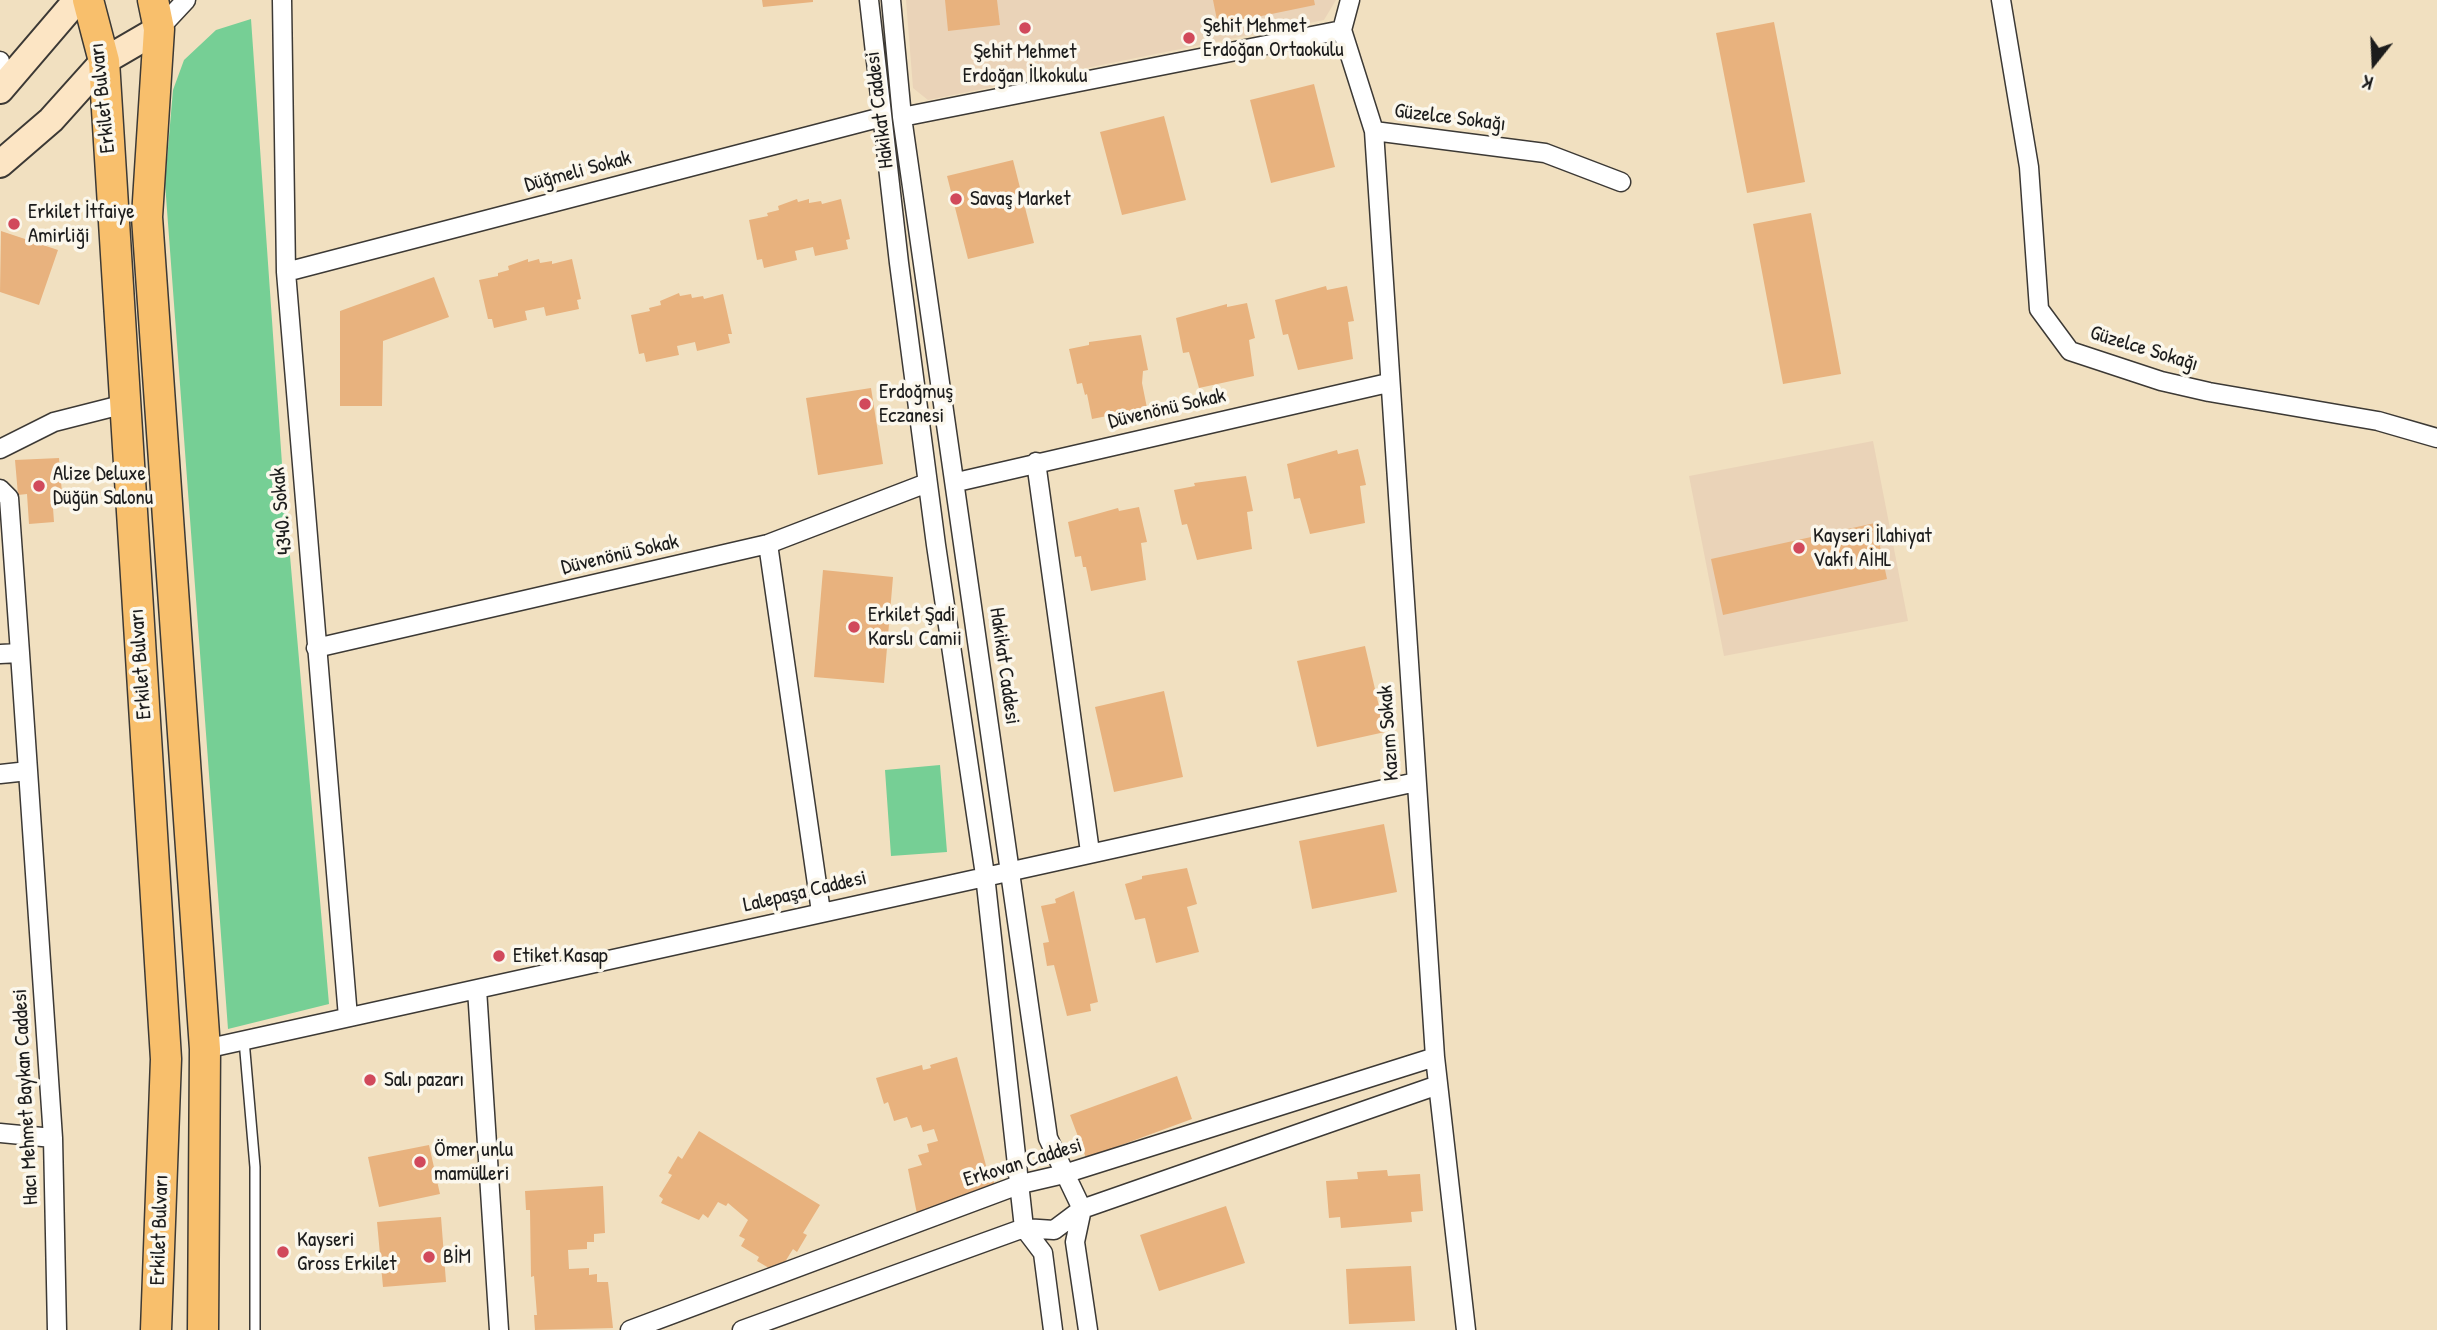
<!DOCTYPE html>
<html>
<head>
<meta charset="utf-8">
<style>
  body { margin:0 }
  #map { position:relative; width:2437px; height:1330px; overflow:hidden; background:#f1e0c0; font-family:"Patrick Hand",sans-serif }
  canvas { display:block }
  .north { position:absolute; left:2339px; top:28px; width:70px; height:70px; -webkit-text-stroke:5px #fbf7ec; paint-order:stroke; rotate:198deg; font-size:19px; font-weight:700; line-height:28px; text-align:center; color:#1c1c1c }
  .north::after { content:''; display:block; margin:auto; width:24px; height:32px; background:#1c1c1c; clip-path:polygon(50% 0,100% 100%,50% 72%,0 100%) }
</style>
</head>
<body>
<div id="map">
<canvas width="2437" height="1330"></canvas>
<div class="north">K</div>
</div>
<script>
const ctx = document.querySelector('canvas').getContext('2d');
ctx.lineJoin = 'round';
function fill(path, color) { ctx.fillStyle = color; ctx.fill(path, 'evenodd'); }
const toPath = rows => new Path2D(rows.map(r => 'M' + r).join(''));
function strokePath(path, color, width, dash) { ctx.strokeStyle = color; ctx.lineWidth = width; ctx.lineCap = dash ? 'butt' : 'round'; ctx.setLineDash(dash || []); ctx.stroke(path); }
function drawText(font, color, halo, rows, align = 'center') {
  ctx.font = font + ' "Patrick Hand",sans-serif'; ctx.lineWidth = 7; ctx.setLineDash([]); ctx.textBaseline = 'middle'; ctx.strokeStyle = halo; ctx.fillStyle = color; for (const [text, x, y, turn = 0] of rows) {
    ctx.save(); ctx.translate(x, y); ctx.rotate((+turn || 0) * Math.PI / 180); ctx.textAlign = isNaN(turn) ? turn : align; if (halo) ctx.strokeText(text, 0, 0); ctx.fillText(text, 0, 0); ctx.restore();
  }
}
const built = toPath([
  [906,0,1336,0,1324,20,928,100,913,88],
  [1873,441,1908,621,1724,656,1689,476]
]);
const green = toPath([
  [251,19,282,464,329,1004,228,1029,165,183,173,90,184,60,216,30],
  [940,765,947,852,891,856,885,770]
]);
const building = toPath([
  [762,0,813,0,813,2,763,7],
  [945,0,997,0,1000,25,948,31],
  [1213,0,1314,0,1315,5,1218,25],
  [1774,22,1805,182,1747,193,1716,33],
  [1314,84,1335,167,1271,183,1250,100],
  [1164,116,1186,200,1122,215,1100,132],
  [1013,160,1034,243,968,259,947,176],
  [797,199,798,202,809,199,809,203,821,201,822,204,841,199,850,239,846,240,848,249,815,256,813,247,795,251,797,260,764,268,762,259,757,260,749,220,768,216,767,213,779,210,778,206],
  [1811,213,1841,374,1783,384,1753,224],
  [1,231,58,250,39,305,0,292],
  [528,259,528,262,539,259,540,263,552,261,552,264,572,259,581,299,577,300,579,309,546,316,544,307,525,311,527,320,494,328,492,319,488,319,479,280,498,276,498,273,509,270,508,266],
  [434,277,449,317,383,341,382,406,340,406,340,311],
  [1326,286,1327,290,1347,286,1354,321,1348,322,1353,359,1298,370,1288,334,1283,335,1275,300],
  [679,293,680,296,691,294,692,298,703,296,704,299,723,294,732,334,728,334,730,343,697,351,695,342,677,346,679,355,646,362,644,353,639,354,631,315,650,311,649,308,661,305,660,301],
  [1247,303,1255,338,1249,340,1254,376,1199,388,1189,352,1183,353,1176,318,1227,304,1227,307],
  [1141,335,1148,370,1143,371,1142,383,1147,408,1092,419,1087,394,1085,395,1082,383,1077,384,1069,349,1089,345,1089,342],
  [871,388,883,464,818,475,806,398],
  [1358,449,1366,485,1360,486,1365,523,1310,534,1300,498,1294,499,1287,464,1337,450,1338,454],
  [59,458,62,493,52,494,54,522,29,524,27,494,18,495,15,460],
  [1246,476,1253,511,1247,512,1252,549,1197,560,1187,524,1182,525,1174,490,1195,486,1194,483],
  [1139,507,1147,542,1141,543,1146,580,1091,591,1086,567,1083,567,1081,556,1075,557,1068,522,1118,508,1119,511],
  [1875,523,1887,579,1723,615,1711,559],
  [823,570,893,577,884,683,814,677],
  [1365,646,1385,732,1317,747,1297,661],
  [1164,691,1183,777,1114,792,1095,707],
  [1384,824,1397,892,1312,909,1299,841],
  [1187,868,1197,904,1187,907,1199,952,1156,963,1145,918,1135,920,1125,884,1142,879,1142,876],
  [1074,891,1098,1002,1090,1004,1091,1011,1067,1016,1054,965,1047,966,1043,943,1049,942,1041,906,1056,903,1055,899],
  [957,1057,988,1173,991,1172,996,1189,969,1197,968,1194,960,1196,962,1201,917,1214,908,1169,922,1165,918,1155,929,1152,927,1144,938,1141,934,1129,923,1132,921,1125,911,1128,907,1117,894,1121,888,1102,884,1104,876,1078,922,1065,923,1070,931,1068,930,1065],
  [1177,1076,1192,1119,1086,1158,1070,1115],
  [699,1131,820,1205,803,1233,807,1235,797,1252,793,1249,780,1270,774,1271,757,1261,759,1257,741,1246,745,1239,739,1236,748,1220,728,1203,726,1206,718,1202,708,1218,703,1214,699,1220,661,1203,663,1199,659,1196,672,1175,668,1173,678,1156,682,1159],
  [429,1145,440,1194,379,1207,368,1157],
  [1387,1170,1388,1176,1420,1174,1423,1211,1411,1212,1412,1222,1341,1228,1340,1217,1329,1218,1326,1181,1358,1179,1357,1172],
  [603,1186,605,1233,594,1234,594,1242,587,1242,587,1249,568,1250,569,1269,589,1268,589,1275,597,1274,597,1282,608,1282,613,1328,535,1330,534,1315,537,1315,534,1276,531,1277,530,1210,526,1210,525,1191],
  [1226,1206,1245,1263,1159,1291,1140,1235],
  [441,1217,446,1282,383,1287,377,1222],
  [1411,1266,1415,1321,1349,1324,1346,1269]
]);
const lane = toPath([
  [244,1040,255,1167,255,1330]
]);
const street = toPath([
  [282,0,286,272,348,1017],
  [869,0,899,263,936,545,985,875,1024,1228,1043,1253,1053,1330],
  [891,0,902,117,1048,1138,1082,1209,1075,1242,1088,1330],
  [2001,0,2029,167,2039,309,2070,351,2161,381,2209,392,2378,421,2437,438],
  [159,29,186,0],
  [1342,30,1374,131,1545,153,1621,182],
  [1342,30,1350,0],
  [0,61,2,88],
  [902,117,1342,30],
  [1374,131,1435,1057,1466,1330],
  [286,272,882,117],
  [0,449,54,422,125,404],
  [1036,462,1090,852],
  [957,482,1388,383],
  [0,489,9,498,20,653,53,1138,57,1330],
  [768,544,821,912],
  [316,648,768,544,927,483],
  [0,654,20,653],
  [0,774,28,771],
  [477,989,499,1330],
  [205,1049,1416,782],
  [0,1133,53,1138],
  [630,1330,1021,1184,1064,1174,1435,1057],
  [742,1330,1024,1228,1054,1230,1082,1209,1438,1085]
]);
const secondary = toPath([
  [0,90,77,0],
  [0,164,51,120,104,61,159,29]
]);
const primary = toPath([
  [88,0,104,61,166,1059,156,1330],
  [153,0,159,29,147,217,205,1049,203,1330]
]);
const markers = [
  [1025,28,7,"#d1495b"],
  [1189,38,7,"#d1495b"],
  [956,199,7,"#d1495b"],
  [14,224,7,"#d1495b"],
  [865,404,7,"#d1495b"],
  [39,486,7,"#d1495b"],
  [1799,548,7,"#d1495b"],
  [854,627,7,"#d1495b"],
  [499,956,7,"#d1495b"],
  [370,1080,7,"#d1495b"],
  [420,1162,7,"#d1495b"],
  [283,1252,7,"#d1495b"],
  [429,1257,7,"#d1495b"]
];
const poiNames = [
  ["Şehit Mehmet",1203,26],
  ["Erdoğan Ortaokulu",1203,50],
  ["Şehit Mehmet",1025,52,"center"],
  ["Erdoğan İlkokulu",1025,76,"center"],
  ["Savaş Market",970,199],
  ["Erkilet İtfaiye",28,212],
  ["Amirliği",28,236],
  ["Erdoğmuş",879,392],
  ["Eczanesi",879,416],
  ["Alize Deluxe",53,474],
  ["Düğün Salonu",53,498],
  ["Kayseri İlahiyat",1813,536],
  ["Vakfı AİHL",1813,560],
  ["Erkilet Şadi",868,615],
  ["Karslı Camii",868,639],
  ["Etiket Kasap",513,956],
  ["Salı pazarı",384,1080],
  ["Ömer unlu",434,1150],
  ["mamülleri",434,1174],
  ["Kayseri",297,1240],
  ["Gross Erkilet",297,1264],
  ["BİM",443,1257]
];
const streetNames = [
  ["Erkilet Bulvarı",103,98,-96],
  ["Hakikat Caddesi",880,110,-97],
  ["Güzelce Sokağı",1450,118,7],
  ["Düğmeli Sokak",578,172,-15],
  ["Güzelce Sokağı",2144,349,17],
  ["Düvenönü Sokak",1167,409,-13],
  ["4340. Sokak",282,511,-95],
  ["Düvenönü Sokak",620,555,-13],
  ["Erkilet Bulvarı",141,664,-94],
  ["Hakikat Caddesi",1004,666,82],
  ["Kazım Sokak",1389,733,-94],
  ["Lalepaşa Caddesi",805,892,-13],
  ["Hacı Mehmet Baykan Caddesi",26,1097,-93],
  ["Erkovan Caddesi",1023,1163,-17],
  ["Erkilet Bulvarı",160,1230,-88]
];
fill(built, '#ead3b8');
fill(green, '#76cf95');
fill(building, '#e8b27e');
strokePath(lane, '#3c3935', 12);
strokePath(street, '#3c3935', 21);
strokePath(secondary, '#3c3935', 30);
strokePath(primary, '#3c3935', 33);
strokePath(lane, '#fff', 9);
strokePath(street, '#fff', 18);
strokePath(secondary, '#fce5c4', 26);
strokePath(primary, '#f8bf6c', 30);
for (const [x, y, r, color] of markers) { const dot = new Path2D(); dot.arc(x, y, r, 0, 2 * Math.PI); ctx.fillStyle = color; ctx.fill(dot); strokePath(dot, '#fbf7ec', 2.5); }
drawText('21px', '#1c1c1c', '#fbf7ec', poiNames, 'left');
drawText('21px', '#1c1c1c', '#fbf7ec', streetNames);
</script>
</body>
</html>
